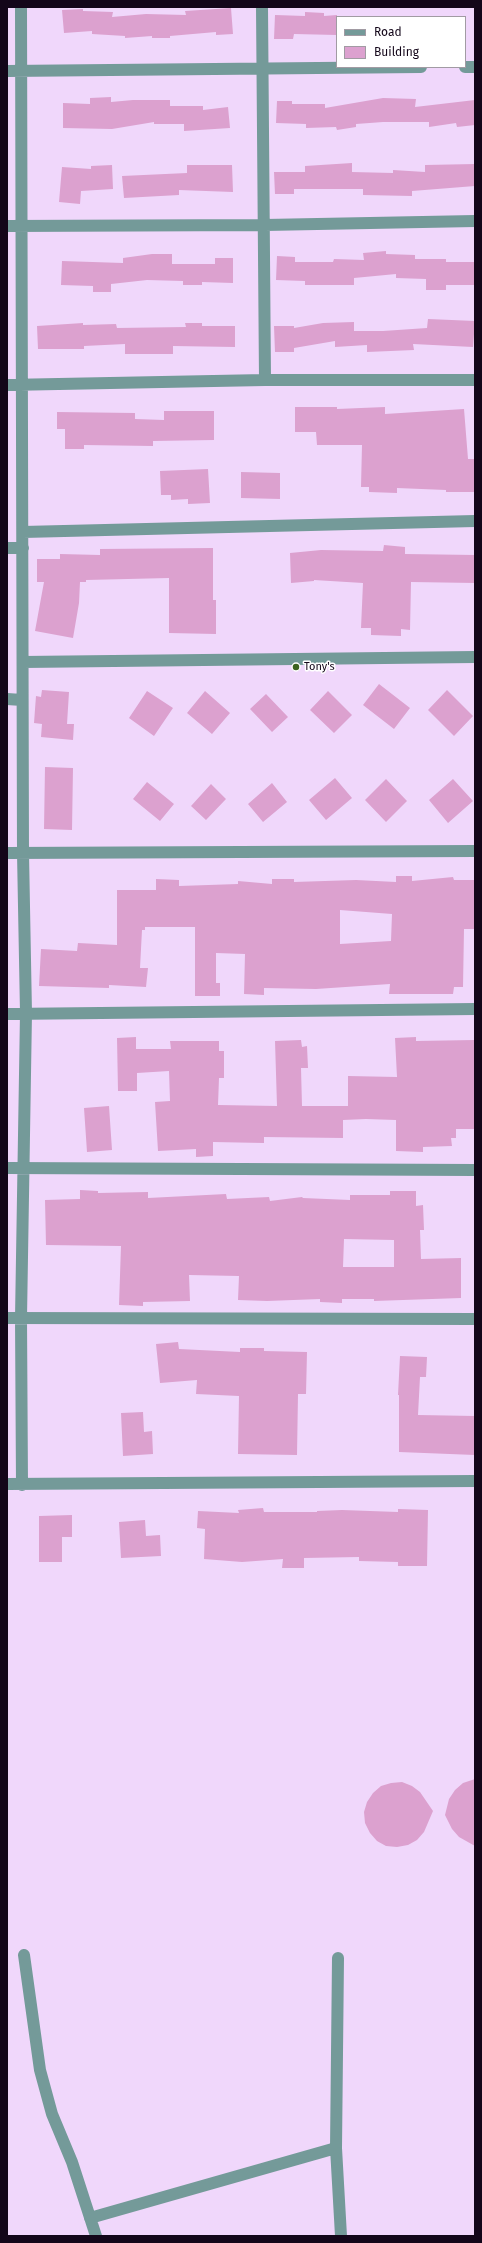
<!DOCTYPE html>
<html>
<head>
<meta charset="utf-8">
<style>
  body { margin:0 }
  #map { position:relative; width:482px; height:2243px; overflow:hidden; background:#f0d7fb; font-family:"Fira Sans",sans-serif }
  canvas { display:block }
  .frame { position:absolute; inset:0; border:8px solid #130619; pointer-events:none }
  .legend { position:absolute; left:336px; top:16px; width:130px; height:52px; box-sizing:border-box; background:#fff; border:1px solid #a19ba3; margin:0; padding:5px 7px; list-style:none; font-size:12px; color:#130619 }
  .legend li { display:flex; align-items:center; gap:8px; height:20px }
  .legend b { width:20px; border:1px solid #a19ba3 }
</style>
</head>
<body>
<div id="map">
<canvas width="482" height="2243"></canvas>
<div class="frame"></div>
<ul class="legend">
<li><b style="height:5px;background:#749a99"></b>Road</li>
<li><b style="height:11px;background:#dca1cf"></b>Building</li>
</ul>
</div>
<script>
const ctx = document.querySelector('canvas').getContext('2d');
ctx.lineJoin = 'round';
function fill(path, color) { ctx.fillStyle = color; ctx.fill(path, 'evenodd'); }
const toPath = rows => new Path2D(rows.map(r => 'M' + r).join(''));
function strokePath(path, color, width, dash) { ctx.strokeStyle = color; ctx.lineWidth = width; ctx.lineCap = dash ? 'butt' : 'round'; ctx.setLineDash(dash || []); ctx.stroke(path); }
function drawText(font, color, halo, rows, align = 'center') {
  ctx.font = font + ' "Fira Sans",sans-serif'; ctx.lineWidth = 3; ctx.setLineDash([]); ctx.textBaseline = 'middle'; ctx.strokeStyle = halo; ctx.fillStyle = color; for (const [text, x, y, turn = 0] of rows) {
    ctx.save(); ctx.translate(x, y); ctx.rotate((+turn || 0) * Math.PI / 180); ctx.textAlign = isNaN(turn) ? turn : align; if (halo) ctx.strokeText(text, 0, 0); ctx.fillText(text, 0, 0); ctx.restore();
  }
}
const building = toPath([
  [231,8,233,34,216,35,216,32,170,36,170,38,152,38,152,36,125,38,125,36,92,34,92,31,64,33,62,10,83,9,83,11,113,12,112,17,146,14,186,15,185,11],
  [305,12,324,13,324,16,337,15,337,35,294,34,293,39,274,39,275,15,305,16],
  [111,97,111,102,133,100,170,100,170,106,203,106,203,110,228,107,230,128,184,131,184,124,154,124,154,122,112,129,63,128,63,103,90,104,90,98],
  [383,98,416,99,415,107,475,100,475,125,457,127,456,123,429,127,429,122,383,122,356,124,356,127,337,130,336,127,306,128,306,124,276,123,277,101,292,101,292,104,325,104,325,108],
  [352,163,352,172,393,173,393,170,425,172,425,165,475,164,475,186,412,191,412,196,363,195,363,189,294,189,294,194,275,194,274,172,305,172,305,166],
  [112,165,113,189,81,191,80,204,59,202,62,167,91,169,91,166],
  [187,165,232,165,233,192,179,190,179,195,124,198,122,176,187,173],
  [386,251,386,254,415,255,415,259,446,259,446,262,474,262,475,285,446,285,446,290,426,290,426,279,396,278,396,274,354,278,354,285,305,285,305,281,276,280,277,256,295,257,295,262,333,262,334,259,364,260,363,253],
  [152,254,172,254,172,264,215,264,215,258,233,258,233,283,202,282,202,285,183,285,183,281,147,280,111,284,111,292,93,292,93,286,61,285,62,261,123,263,123,258],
  [428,319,475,321,473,347,413,344,414,350,367,352,367,345,335,347,335,341,294,348,294,352,275,352,274,326,294,326,294,328,323,323,354,322,354,331,383,331,427,328],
  [83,323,83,325,116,324,117,328,186,327,185,323,202,323,202,326,235,326,235,347,173,346,173,354,125,354,125,344,84,346,84,349,38,349,37,326],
  [295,407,337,407,337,409,385,407,385,414,464,409,468,459,474,459,474,492,446,492,446,490,397,488,397,493,369,492,369,487,361,487,362,445,317,445,316,432,295,432],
  [164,411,214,411,214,440,153,441,153,446,84,445,84,449,65,449,65,429,57,429,57,412,135,413,135,419,164,420],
  [208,469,210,503,188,504,188,499,171,500,171,495,161,495,160,471],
  [241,472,280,473,280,499,241,498],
  [384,545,405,547,405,554,475,555,475,583,411,582,410,630,401,629,401,636,371,635,371,628,361,628,363,583,314,580,314,581,291,583,290,553,321,550,383,551],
  [213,548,213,600,216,600,216,634,169,633,169,578,86,580,86,582,80,582,79,603,73,638,35,631,44,582,37,582,37,559,60,559,60,554,100,555,100,549],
  [379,684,410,708,394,729,363,705],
  [42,690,69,692,67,724,74,724,73,740,41,737,42,724,34,723,36,696,41,697],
  [447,690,473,716,454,736,428,710],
  [147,691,173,708,154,736,129,718],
  [205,691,230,713,212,734,187,713],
  [328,691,352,715,334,733,310,710],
  [266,694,288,717,272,732,250,709],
  [45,767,73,768,72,830,44,829],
  [335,778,352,798,326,820,309,800],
  [386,779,407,801,386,822,365,800],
  [453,779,473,801,448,823,429,800],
  [147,782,174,804,160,821,133,799],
  [272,783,287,802,263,822,248,804],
  [211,784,226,799,206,820,191,806],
  [396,876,412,876,412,881,453,877,454,880,475,880,475,929,464,929,463,987,454,987,453,994,389,994,390,984,316,989,264,988,264,995,244,994,245,954,216,953,216,983,220,983,220,996,195,996,195,927,145,927,145,930,142,930,140,968,148,968,146,987,109,985,109,988,39,986,41,949,77,951,78,943,117,945,117,890,156,890,156,879,179,880,179,886,238,884,238,881,272,884,272,879,294,879,294,882,356,880,396,882],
  [340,910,392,914,391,941,340,944],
  [136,1037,136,1049,171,1049,170,1041,219,1041,219,1051,224,1051,224,1078,219,1078,218,1105,277,1106,275,1041,301,1040,302,1047,307,1046,308,1068,301,1068,302,1106,348,1106,348,1076,397,1077,395,1038,416,1037,416,1041,475,1040,475,1129,456,1129,456,1138,451,1138,452,1146,423,1147,423,1152,396,1151,396,1120,366,1119,343,1120,343,1138,264,1137,264,1143,213,1142,213,1156,196,1157,196,1149,158,1151,155,1102,170,1101,169,1071,137,1073,137,1091,118,1091,117,1038],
  [109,1106,112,1150,87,1152,84,1108],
  [80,1190,98,1191,98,1193,148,1192,148,1198,226,1194,227,1199,269,1197,270,1201,302,1197,303,1198,350,1200,350,1195,390,1195,390,1191,416,1191,416,1206,423,1205,424,1230,420,1230,421,1259,461,1258,461,1298,374,1301,374,1299,342,1299,342,1303,320,1302,320,1299,267,1301,238,1300,239,1276,189,1275,190,1301,143,1302,143,1306,119,1305,121,1246,46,1245,45,1200,80,1199],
  [344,1239,394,1240,394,1267,343,1267],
  [178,1342,179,1349,240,1352,240,1348,264,1348,264,1351,307,1352,306,1394,298,1394,297,1455,238,1454,239,1396,196,1394,197,1380,160,1383,156,1344],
  [400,1356,427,1357,426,1377,420,1377,418,1415,475,1416,475,1455,399,1452,399,1395,398,1395],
  [143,1412,144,1432,152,1431,153,1454,123,1456,121,1413],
  [263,1508,264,1512,317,1512,317,1511,342,1510,398,1512,398,1509,428,1510,427,1566,398,1566,398,1562,359,1561,359,1557,304,1558,304,1568,282,1568,283,1559,242,1562,204,1559,205,1529,197,1528,198,1511,239,1513,238,1510],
  [72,1515,72,1537,62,1537,62,1562,39,1562,39,1516],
  [145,1520,146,1536,160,1535,161,1556,121,1558,119,1522],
  [475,1779,475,1846,459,1837,452,1829,445,1815,449,1799,455,1790,463,1783],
  [402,1782,412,1786,420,1792,433,1811,424,1832,417,1840,408,1845,397,1847,386,1846,377,1841,370,1833,365,1823,364,1812,367,1802,373,1793,381,1786,391,1783]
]);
const minor = toPath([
  [21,7,23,853,26,1013,21,1318,22,1485],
  [262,7,265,380],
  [465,67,475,67],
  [7,71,421,67],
  [7,226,265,225,475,221],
  [7,385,265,380,475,380],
  [23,532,475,521],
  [7,548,23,548],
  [23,662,475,657],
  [7,699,22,700],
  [7,853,475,851],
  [7,1014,475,1009],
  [7,1168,475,1170],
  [7,1318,475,1319],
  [7,1484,475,1481],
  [24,1955,40,2070,52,2114,72,2162,96,2236],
  [338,1958,336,2148,341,2236],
  [90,2218,336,2148]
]);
const markers = [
  [296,667,4,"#3b631f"]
];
const poiNames = [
  ["Tony's",304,667]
];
fill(building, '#dca1cf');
strokePath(minor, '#749a99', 12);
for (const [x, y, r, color] of markers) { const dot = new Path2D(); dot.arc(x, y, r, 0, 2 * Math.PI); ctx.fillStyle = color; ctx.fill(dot); strokePath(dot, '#fff', 1.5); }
drawText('11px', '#130619', '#fff', poiNames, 'left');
</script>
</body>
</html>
